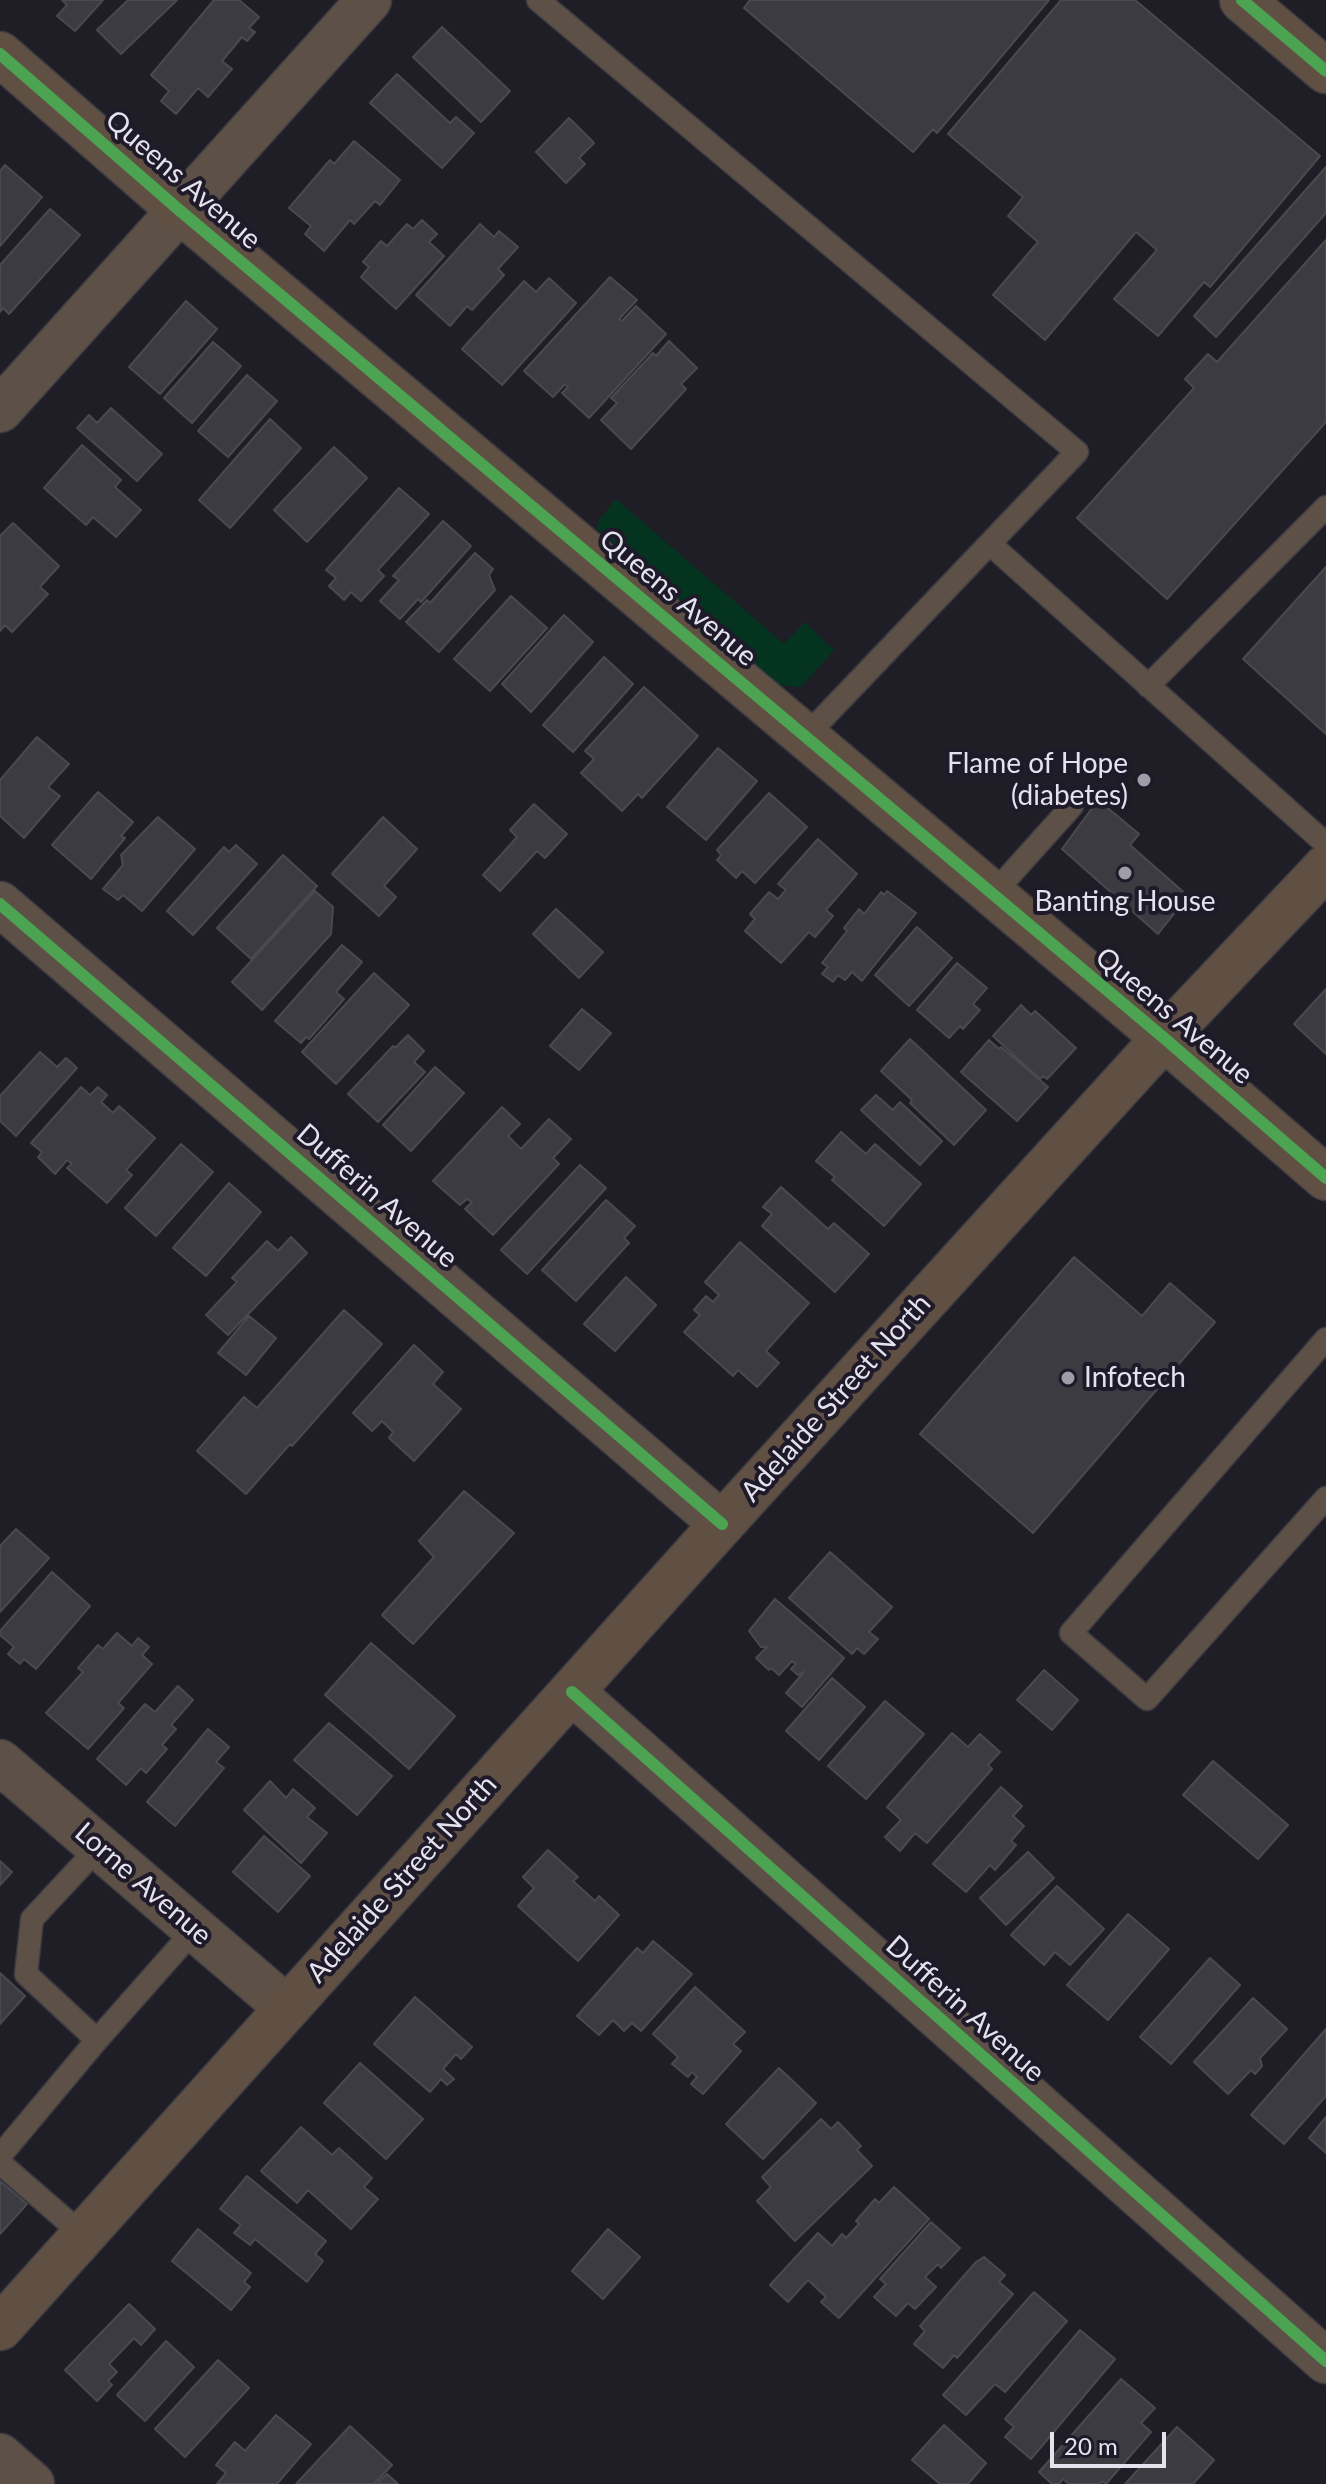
<!DOCTYPE html>
<html>
<head>
<meta charset="utf-8">
<style>
  body { margin:0 }
  #map { position:relative; width:1326px; height:2484px; overflow:hidden; background:#1f1e26; font-family:Lato,sans-serif }
  canvas { display:block }
  .scale { position:absolute; left:1050px; top:2432px; width:116px; height:36px; box-sizing:border-box; border:4px solid #e4e2ed; border-top:0; padding-left:10px; font-size:24px; line-height:28px; white-space:nowrap; color:#e4e2ed; -webkit-text-stroke:6px #1e1a29; paint-order:stroke }
</style>
</head>
<body>
<div id="map">
<canvas width="1326" height="2484"></canvas>
<div class="scale">20 m</div>
</div>
<script>
const ctx = document.querySelector('canvas').getContext('2d');
ctx.lineJoin = 'round';
function fill(path, color) { ctx.fillStyle = color; ctx.fill(path, 'evenodd'); }
const toPath = rows => new Path2D(rows.map(r => 'M' + r).join(''));
function strokePath(path, color, width, dash) { ctx.strokeStyle = color; ctx.lineWidth = width; ctx.lineCap = dash ? 'butt' : 'round'; ctx.setLineDash(dash || []); ctx.stroke(path); }
function drawText(font, color, halo, rows, align = 'center') {
  ctx.font = font + ' Lato,sans-serif'; ctx.lineWidth = 8; ctx.setLineDash([]); ctx.textBaseline = 'middle'; ctx.strokeStyle = halo; ctx.fillStyle = color; for (const [text, x, y, turn = 0] of rows) {
    ctx.save(); ctx.translate(x, y); ctx.rotate((+turn || 0) * Math.PI / 180); ctx.textAlign = isNaN(turn) ? turn : align; if (halo) ctx.strokeText(text, 0, 0); ctx.fillText(text, 0, 0); ctx.restore();
  }
}
const green = toPath([
  [616,499,784,644,805,622,834,650,801,687,776,685,596,528,599,520]
]);
const building = toPath([
  [62,0,103,0,75,31,57,16,67,5,62,0],
  [128,0,177,0,121,54,97,30,128,0],
  [214,0,239,0,259,17,249,28,255,32,247,41,242,37,222,61,232,69,208,97,198,88,176,114,161,101,169,91,151,75,214,0],
  [750,0,1049,0,937,133,933,129,913,152,744,8,750,0],
  [1061,0,1135,0,1320,156,1210,287,1204,282,1158,336,1114,299,1157,250,1136,232,1045,340,993,295,1038,242,1008,216,1023,197,948,134,1061,0],
  [442,27,510,91,481,122,413,57,442,27],
  [397,74,450,123,456,117,474,133,442,168,370,103,397,74],
  [569,118,594,143,579,158,585,164,566,183,536,152,569,118],
  [354,141,400,180,380,205,375,201,354,224,350,220,324,251,305,234,311,226,289,208,330,160,334,164,354,141],
  [5,165,42,197,0,246,0,171,5,165],
  [1326,167,1326,213,1216,337,1194,316,1326,167],
  [50,209,80,235,9,314,3,308,0,312,0,265,50,209],
  [422,220,437,234,429,242,444,256,396,309,361,277,369,267,363,262,381,241,387,246,407,224,413,229,422,220],
  [480,224,494,237,499,231,518,247,498,269,504,275,472,310,467,306,450,326,416,295,480,224],
  [1326,240,1326,422,1167,599,1077,518,1194,388,1185,379,1208,354,1217,362,1326,240],
  [610,277,637,300,619,319,622,321,636,306,666,334,589,418,562,393,568,387,565,384,553,397,524,371,610,277],
  [549,278,576,303,502,385,462,349,524,281,536,292,549,278],
  [186,301,217,329,160,394,129,367,186,301],
  [669,341,697,368,681,384,686,389,631,449,601,420,617,403,611,398,653,353,656,356,669,341],
  [213,342,241,366,192,423,164,398,213,342],
  [247,375,277,401,228,457,198,431,247,375],
  [111,408,162,454,137,481,77,428,89,415,97,423,111,408],
  [270,419,301,448,230,528,199,500,270,419],
  [82,445,121,480,115,487,141,510,116,537,93,517,86,525,44,488,82,445],
  [334,447,367,478,307,542,274,510,334,447],
  [399,488,429,514,378,570,384,576,361,601,351,592,344,600,329,586,336,578,326,570,399,488],
  [443,521,471,546,421,602,418,599,400,619,380,601,399,580,393,576,443,521],
  [13,523,59,566,40,587,48,594,12,632,5,625,0,631,0,536,13,523],
  [475,553,493,569,489,575,495,590,439,652,406,622,427,600,430,603,475,553],
  [1326,567,1326,734,1243,659,1326,567],
  [511,596,547,628,490,691,454,659,511,596],
  [564,615,593,642,531,712,502,684,564,615],
  [604,657,633,684,573,752,543,725,604,657],
  [644,687,698,736,642,798,638,794,622,811,581,773,594,759,585,751,644,687],
  [37,737,69,764,48,787,60,796,24,838,0,816,0,780,37,737],
  [718,748,757,781,706,840,667,807,718,748],
  [98,792,133,822,121,836,125,838,91,879,52,845,98,792],
  [769,793,807,827,755,883,742,871,736,878,717,860,721,855,717,850,769,793],
  [1098,800,1139,834,1130,845,1188,896,1158,934,1062,849,1098,800],
  [534,804,567,834,545,858,537,851,500,891,483,875,517,837,510,830,534,804],
  [158,817,195,849,142,911,123,895,118,900,103,889,123,865,121,855,158,817],
  [383,817,417,849,384,886,396,897,379,916,332,874,383,817],
  [818,839,857,874,826,910,833,916,815,937,809,932,781,963,745,931,755,919,750,914,769,892,778,899,786,890,778,884,818,839],
  [236,845,257,864,193,935,167,911,224,847,229,852,236,845],
  [283,855,317,886,251,959,217,928,283,855],
  [315,891,333,907,331,934,262,1010,232,982,315,891],
  [887,891,916,913,862,981,852,972,845,980,838,975,833,982,822,974,828,967,822,963,847,931,844,928,859,909,864,914,881,892,884,895,887,891],
  [556,909,603,952,579,978,533,934,556,909],
  [917,927,952,958,909,1006,875,975,917,927],
  [342,945,362,962,336,992,344,999,309,1039,306,1037,301,1043,275,1021,342,945],
  [957,963,987,988,973,1004,980,1010,963,1029,960,1026,949,1038,917,1010,957,963],
  [374,973,409,1005,336,1084,302,1052,374,973],
  [1326,989,1326,1054,1294,1024,1326,989],
  [1021,1005,1031,1015,1035,1011,1076,1048,1047,1079,1043,1076,1040,1079,993,1036,1021,1005],
  [582,1009,611,1033,579,1070,550,1046,582,1009],
  [408,1035,424,1051,414,1062,425,1072,378,1122,348,1094,393,1046,395,1048,408,1035],
  [910,1039,986,1110,954,1145,910,1103,912,1100,881,1071,910,1039],
  [989,1040,999,1049,1001,1047,1048,1087,1017,1121,961,1072,989,1040],
  [40,1052,57,1067,66,1058,77,1068,16,1136,0,1121,0,1096,40,1052],
  [435,1067,464,1093,411,1151,383,1125,435,1067],
  [81,1087,90,1095,98,1087,107,1095,101,1102,113,1113,119,1106,155,1138,126,1170,132,1175,107,1203,67,1168,72,1164,67,1160,55,1174,38,1157,42,1152,31,1143,81,1087],
  [876,1095,893,1110,900,1102,942,1141,920,1165,861,1110,876,1095],
  [502,1107,520,1124,508,1136,521,1149,549,1119,571,1139,553,1158,559,1164,493,1235,465,1209,472,1202,467,1199,460,1205,433,1181,502,1107],
  [841,1132,866,1154,875,1144,921,1184,884,1226,832,1180,835,1177,816,1161,841,1132],
  [181,1144,213,1172,156,1236,125,1208,181,1144],
  [580,1165,606,1188,527,1274,501,1250,580,1165],
  [229,1183,261,1212,206,1276,173,1248,229,1183],
  [781,1187,828,1229,834,1223,869,1254,835,1292,762,1226,772,1214,763,1207,781,1187],
  [606,1200,635,1226,624,1238,629,1243,576,1301,542,1270,606,1200],
  [291,1237,307,1253,228,1335,206,1315,237,1282,232,1278,267,1241,278,1251,291,1237],
  [740,1242,809,1303,766,1351,779,1363,757,1387,738,1370,733,1376,684,1332,700,1315,694,1310,706,1296,713,1302,719,1295,705,1282,740,1242],
  [1074,1257,1142,1316,1170,1283,1215,1322,1033,1533,920,1434,1074,1257],
  [626,1277,656,1305,615,1351,584,1324,626,1277],
  [344,1310,382,1344,292,1446,290,1444,246,1494,197,1451,244,1397,257,1408,344,1310],
  [249,1316,276,1338,246,1375,218,1353,249,1316],
  [414,1345,443,1372,433,1384,461,1409,414,1461,389,1438,393,1432,382,1421,372,1431,353,1413,414,1345],
  [464,1491,514,1533,413,1644,382,1615,434,1557,419,1541,464,1491],
  [16,1529,49,1558,0,1612,0,1546,16,1529],
  [830,1552,892,1607,869,1632,878,1639,864,1654,857,1648,852,1654,789,1598,830,1552],
  [52,1572,90,1606,36,1669,24,1659,20,1664,8,1654,14,1647,0,1635,0,1631,52,1572],
  [775,1599,844,1658,802,1707,786,1693,804,1672,798,1675,791,1669,796,1664,792,1661,779,1675,771,1668,769,1670,756,1658,767,1647,761,1647,749,1631,775,1599],
  [117,1633,132,1646,138,1638,149,1647,142,1655,152,1664,118,1703,124,1708,88,1749,46,1713,83,1672,78,1668,98,1645,103,1649,117,1633],
  [371,1643,455,1716,409,1769,325,1695,371,1643],
  [1044,1670,1078,1700,1052,1730,1017,1700,1044,1670],
  [832,1678,865,1707,819,1760,786,1731,832,1678],
  [178,1686,193,1700,171,1725,176,1729,162,1745,167,1749,146,1773,141,1768,126,1785,97,1759,145,1704,155,1712,178,1686],
  [885,1701,924,1734,866,1799,828,1766,885,1701],
  [329,1723,392,1776,357,1815,294,1760,329,1723],
  [208,1729,229,1747,216,1762,224,1768,175,1826,147,1802,208,1729],
  [952,1733,968,1747,980,1734,1000,1752,988,1765,992,1769,927,1843,915,1833,900,1851,885,1837,901,1820,887,1807,952,1733],
  [1213,1761,1288,1825,1258,1859,1183,1795,1213,1761],
  [270,1781,286,1798,293,1789,315,1808,307,1817,327,1833,301,1863,244,1810,270,1781],
  [1001,1787,1022,1806,1013,1816,1024,1826,1011,1841,1016,1845,995,1870,990,1865,966,1892,933,1864,1001,1787],
  [264,1836,310,1876,278,1912,233,1872,264,1836],
  [548,1850,578,1877,573,1881,595,1901,599,1896,619,1915,578,1961,518,1906,534,1888,523,1877,548,1850],
  [1028,1852,1054,1878,1006,1925,980,1898,1028,1852],
  [0,1861,12,1872,0,1885,0,1861],
  [1057,1886,1104,1929,1070,1965,1055,1952,1044,1965,1011,1935,1057,1886],
  [1128,1914,1169,1949,1108,2020,1067,1985,1128,1914],
  [653,1941,692,1974,641,2031,632,2023,624,2031,613,2020,599,2035,577,2016,637,1948,643,1953,653,1941],
  [1210,1958,1240,1985,1171,2064,1140,2037,1210,1958],
  [0,1973,25,1996,0,2024,0,1973],
  [695,1987,745,2032,733,2044,741,2051,703,2094,691,2084,697,2077,692,2072,688,2077,672,2064,678,2057,653,2034,695,1987],
  [415,1997,472,2047,461,2059,456,2054,443,2069,454,2079,447,2085,441,2079,430,2092,374,2044,415,1997],
  [1253,1998,1287,2029,1260,2058,1262,2066,1255,2074,1251,2070,1228,2094,1194,2062,1253,1998],
  [1326,2029,1326,2096,1284,2144,1251,2115,1326,2029],
  [360,2063,423,2119,386,2159,324,2103,360,2063],
  [779,2068,816,2103,763,2159,726,2124,779,2068],
  [1326,2117,1326,2153,1309,2138,1326,2117],
  [821,2119,831,2129,838,2122,861,2146,857,2150,872,2166,795,2241,757,2201,771,2187,762,2177,821,2119],
  [301,2127,332,2155,339,2148,372,2178,364,2187,378,2199,351,2229,308,2190,297,2203,261,2171,301,2127],
  [247,2176,326,2241,315,2254,323,2261,307,2282,255,2239,250,2245,234,2233,241,2225,220,2209,247,2176],
  [0,2181,27,2204,0,2234,0,2181],
  [894,2187,929,2219,839,2318,821,2302,826,2297,808,2280,788,2302,770,2285,818,2233,832,2246,842,2234,846,2238,859,2224,856,2221,875,2199,879,2203,894,2187],
  [931,2222,960,2248,941,2268,938,2264,925,2277,936,2287,915,2309,908,2303,896,2316,874,2297,886,2284,880,2279,931,2222],
  [198,2229,251,2273,244,2282,250,2287,231,2310,172,2261,198,2229],
  [608,2229,640,2257,603,2299,572,2271,608,2229],
  [984,2257,1005,2275,999,2282,1013,2294,957,2358,954,2355,943,2368,914,2344,925,2331,920,2326,976,2262,984,2257],
  [1034,2292,1067,2321,1005,2392,995,2384,966,2415,943,2395,1034,2292],
  [129,2304,155,2329,141,2345,134,2338,109,2364,117,2372,108,2381,112,2385,97,2401,65,2370,129,2304],
  [1080,2330,1115,2359,1031,2459,1005,2437,1014,2427,1005,2419,1080,2330],
  [166,2341,194,2367,145,2421,117,2395,166,2341],
  [218,2360,249,2388,185,2457,155,2429,218,2360],
  [1121,2379,1155,2408,1141,2423,1151,2432,1106,2484,1102,2481,1100,2484,1069,2484,1063,2479,1059,2484,1052,2484,1039,2472,1121,2379],
  [276,2415,311,2444,277,2484,217,2484,226,2473,216,2465,235,2442,245,2451,276,2415],
  [944,2425,986,2463,968,2484,940,2484,912,2460,944,2425],
  [350,2426,392,2465,374,2484,296,2484,350,2426],
  [1177,2427,1214,2460,1193,2484,1125,2484,1177,2427],
  [387,2474,398,2484,377,2484,387,2474]
]);
const lane = toPath([
  [538,0,1077,452,806,736],
  [990,544,1326,844],
  [1148,686,1326,507],
  [993,894,1072,806],
  [1326,1339,1071,1633,1147,1699,1326,1498],
  [99,1847,32,1919,26,1974,97,2040,195,1929],
  [0,2156,97,2040],
  [0,2163,83,2235]
]);
const street = toPath([
  [0,410,369,0],
  [0,904,722,1524],
  [572,1692,1326,2361],
  [0,1762,286,2007],
  [0,2456,32,2484]
]);
const secondary = toPath([
  [1242,0,1326,71],
  [0,54,178,209,1164,1038,1326,1178],
  [0,2328,722,1524,1164,1038,1326,867]
]);
const cycleway = toPath([
  [1242,0,1326,71],
  [0,54,178,209,1164,1038,1326,1178],
  [0,904,722,1524],
  [572,1692,1326,2361]
]);
const markers = [
  [1144,780,8,"#9f9da7"],
  [1125,873,8,"#9f9da7"],
  [1068,1378,8,"#9f9da7"]
];
const streetNames = [
  ["Queens Avenue",183,180,41],
  ["Queens Avenue",678,598,40],
  ["Queens Avenue",1174,1016,40],
  ["Dufferin Avenue",377,1196,41],
  ["Adelaide Street North",836,1398,-48],
  ["Adelaide Street North",402,1879,-48],
  ["Lorne Avenue",143,1884,41],
  ["Dufferin Avenue",965,2009,42]
];
const poiNames = [
  ["Flame of Hope",1128,764],
  ["(diabetes)",1128,796],
  ["Banting House",1125,902,"center"],
  ["Infotech",1084,1378,"left"]
];
fill(green, '#043320');
fill(building, '#3c3b41');
strokePath(building, '#4a4950', 2);
strokePath(lane, '#3b3a41', 25);
strokePath(street, '#3b3a41', 47);
strokePath(secondary, '#3b3a41', 47);
strokePath(lane, '#5c5047', 22);
strokePath(street, '#5c5047', 44);
strokePath(secondary, '#605044', 44);
strokePath(cycleway, '#4ca352', 12);
for (const [x, y, r, color] of markers) { const dot = new Path2D(); dot.arc(x, y, r, 0, 2 * Math.PI); ctx.fillStyle = color; ctx.fill(dot); strokePath(dot, '#1e1a29', 3); }
drawText('28px', '#e4e2ed', '#1e1a29', streetNames);
drawText('28px', '#e4e2ed', '#1e1a29', poiNames, 'right');
</script>
</body>
</html>
